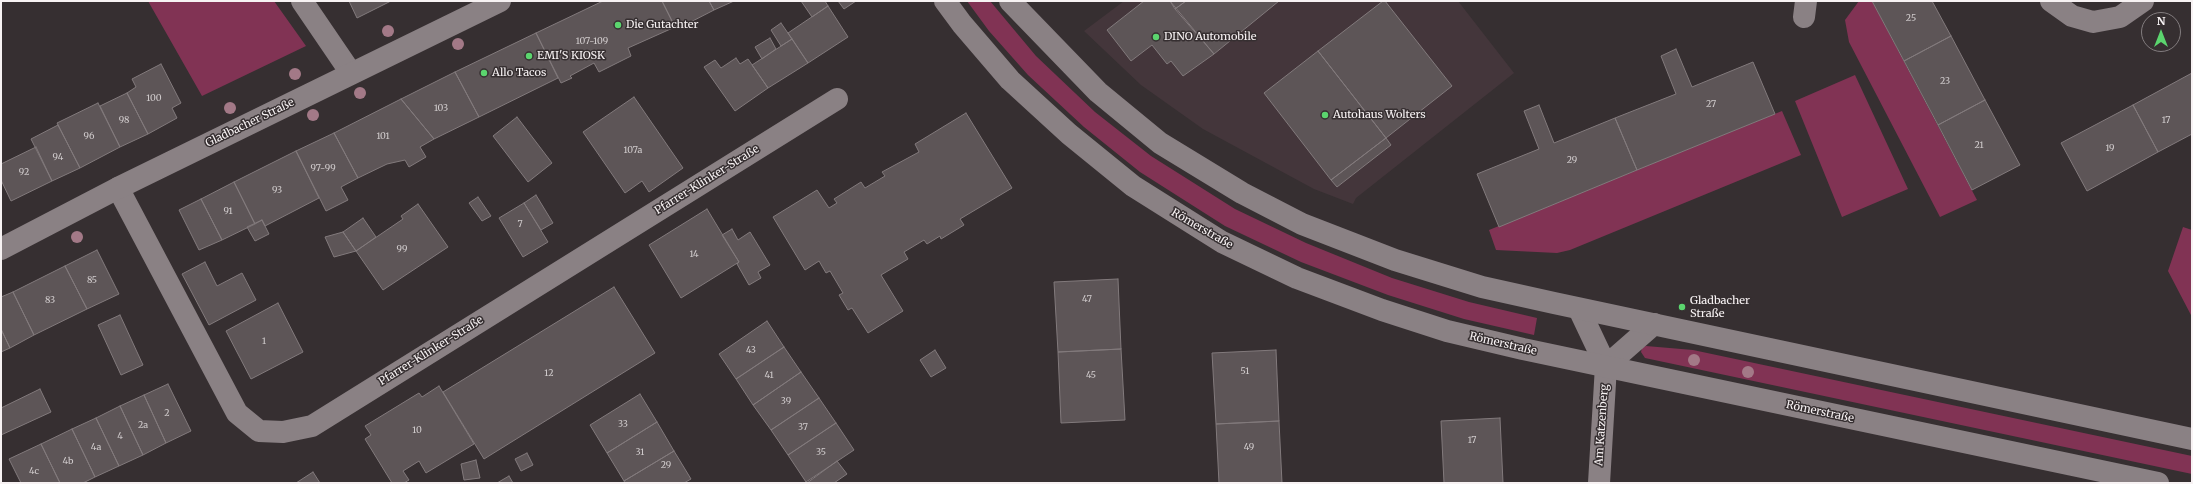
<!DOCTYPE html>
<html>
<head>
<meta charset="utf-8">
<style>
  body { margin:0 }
  #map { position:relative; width:2193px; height:484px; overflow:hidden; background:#362f31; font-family:Merriweather,serif }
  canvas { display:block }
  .frame { position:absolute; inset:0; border:2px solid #f7f2f3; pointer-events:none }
  .north { position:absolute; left:2141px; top:12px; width:40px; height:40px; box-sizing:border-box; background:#362f31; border:1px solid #837d7f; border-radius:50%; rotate:0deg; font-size:11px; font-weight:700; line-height:16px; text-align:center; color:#f7f2f3 }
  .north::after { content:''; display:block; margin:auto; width:14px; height:18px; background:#5bd56e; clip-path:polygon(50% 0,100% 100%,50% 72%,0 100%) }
</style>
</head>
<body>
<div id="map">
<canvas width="2193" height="484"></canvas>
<div class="frame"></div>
<div class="north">N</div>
</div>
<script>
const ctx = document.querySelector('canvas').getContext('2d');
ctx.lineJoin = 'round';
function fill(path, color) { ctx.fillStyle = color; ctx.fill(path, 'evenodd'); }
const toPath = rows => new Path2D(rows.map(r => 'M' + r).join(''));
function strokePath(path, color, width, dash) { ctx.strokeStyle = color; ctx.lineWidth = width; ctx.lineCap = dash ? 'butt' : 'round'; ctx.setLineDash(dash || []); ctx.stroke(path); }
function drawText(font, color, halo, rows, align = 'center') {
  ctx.font = font + ' Merriweather,serif'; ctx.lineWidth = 3; ctx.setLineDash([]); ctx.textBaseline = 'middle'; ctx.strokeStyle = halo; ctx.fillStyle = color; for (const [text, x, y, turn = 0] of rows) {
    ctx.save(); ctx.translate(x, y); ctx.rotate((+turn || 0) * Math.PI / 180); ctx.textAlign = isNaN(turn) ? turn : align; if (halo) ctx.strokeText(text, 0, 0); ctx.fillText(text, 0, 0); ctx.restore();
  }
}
const built = toPath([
  [1124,1,1458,1,1514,73,1356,198,1353,204,1314,189,1203,129,1141,85,1084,31]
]);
const green = toPath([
  [148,1,274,1,306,46,202,96],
  [967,1,990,1,1036,56,1095,112,1151,156,1235,209,1306,243,1392,278,1469,302,1537,318,1534,335,1464,319,1388,295,1301,262,1225,226,1140,172,1084,127,1028,75,989,31],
  [1859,1,1872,1,1977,200,1940,217,1849,42,1845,20],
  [1855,75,1908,189,1842,217,1795,101],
  [1782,111,1801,155,1570,250,1557,253,1496,250,1489,230],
  [2183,227,2192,230,2192,317,2168,271],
  [1646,346,1693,350,2192,456,2192,474,1645,358,1641,352,1642,348]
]);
const building = toPath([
  [349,1,391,1,357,18,349,1],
  [603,1,662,1,675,27,628,48,631,56,599,72,594,63,570,76,572,78,561,83,536,33,603,1],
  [662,1,709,1,714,10,681,27,679,24,675,27,662,1],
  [709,1,734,1,714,10,709,1],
  [801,1,825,1,828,6,812,17,801,1],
  [838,1,856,1,844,9,838,1],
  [1144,1,1170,1,1214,54,1183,76,1171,61,1167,64,1152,45,1131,61,1107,30,1144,1],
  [1170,1,1186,1,1175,9,1170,1],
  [1186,1,1279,1,1214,54,1175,9,1186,1],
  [1383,1,1385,1,1452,86,1386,138,1318,51,1383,1],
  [1872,1,1932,1,1951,36,1904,61,1872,1],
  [828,6,848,37,808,63,788,33,828,6],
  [781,23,792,39,781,46,771,30,781,23],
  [536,33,558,78,479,117,455,72,536,33],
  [1951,36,1985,100,1938,125,1904,61,1951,36],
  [770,38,776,49,762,59,755,47,770,38],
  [792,39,808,63,768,88,752,65,792,39],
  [1676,49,1692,87,1753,62,1775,114,1637,170,1615,118,1676,94,1661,56,1676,49],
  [1318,51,1386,138,1331,180,1264,93,1318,51],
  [736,58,740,64,748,59,768,88,735,111,704,67,715,60,721,68,736,58],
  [161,64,181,103,172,108,177,118,148,134,127,93,136,87,132,79,161,64],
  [455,72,479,117,434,139,401,99,455,72],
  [2192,73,2192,134,2158,152,2133,105,2192,73],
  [127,93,148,134,120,147,100,106,127,93],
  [634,97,683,168,649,192,642,181,625,193,583,132,634,97],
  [401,99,434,139,420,147,426,157,409,167,405,160,387,164,358,178,334,133,401,99],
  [1985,100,2020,165,1972,190,1938,125,1985,100],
  [98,103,120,147,80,168,57,123,98,103],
  [1539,105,1554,143,1615,118,1637,170,1499,227,1477,174,1539,149,1524,111,1539,105],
  [2133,105,2158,152,2087,191,2061,143,2133,105],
  [966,113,1012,188,960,219,964,225,941,239,940,236,927,244,924,240,904,252,908,259,881,275,903,311,868,333,852,308,848,310,839,295,843,293,830,271,826,273,819,261,805,270,773,217,817,190,829,208,837,203,834,199,861,182,865,188,885,176,882,172,919,152,915,144,966,113],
  [517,117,552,163,528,182,493,136,517,117],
  [58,125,80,168,52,181,31,139,58,125],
  [334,133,358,178,341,187,348,200,326,211,296,151,334,133],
  [1386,138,1391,145,1337,187,1331,180,1386,138],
  [36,147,52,181,11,201,1,180,1,164,36,147],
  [296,151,319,198,265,226,262,220,255,224,234,182,296,151],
  [234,182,255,224,222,240,201,199,234,182],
  [536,195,553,223,541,230,524,203,536,195],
  [478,197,491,216,482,221,469,203,478,197],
  [201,199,222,240,199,250,179,210,201,199],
  [524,203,548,242,523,257,499,218,524,203],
  [418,204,448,247,383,290,356,251,403,219,401,216,418,204],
  [707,209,739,262,681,298,649,245,707,209],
  [363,218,376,237,356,251,343,232,363,218],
  [262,220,269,234,255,241,247,227,262,220],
  [732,229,738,240,750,232,770,265,758,272,761,278,749,285,737,264,739,262,722,235,732,229],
  [343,232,356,251,334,257,325,237,343,232],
  [97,250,119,294,87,309,65,266,97,250],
  [205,262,217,286,242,273,256,300,209,325,182,274,205,262],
  [65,266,87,309,34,335,13,292,65,266],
  [1118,279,1121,349,1058,352,1054,282,1118,279],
  [614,287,655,353,484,459,443,392,614,287],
  [13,292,34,335,10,348,1,329,1,297,13,292],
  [278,303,303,352,251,379,226,331,278,303],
  [120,315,143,365,121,375,98,325,120,315],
  [767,321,784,347,736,379,719,354,767,321],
  [1,329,10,348,1,352,1,329],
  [784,347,801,372,753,405,736,379,784,347],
  [1121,349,1125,420,1061,423,1058,352,1121,349],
  [935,350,946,368,931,377,920,360,935,350],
  [1276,350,1279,421,1216,424,1212,353,1276,350],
  [801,372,819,398,771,430,753,405,801,372],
  [168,384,191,431,166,443,144,395,168,384],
  [439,386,474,444,426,473,419,461,403,471,409,480,404,483,392,483,365,439,371,435,365,426,419,393,422,397,439,386],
  [40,389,51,412,1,435,1,408,40,389],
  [640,394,657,422,607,453,590,425,640,394],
  [144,395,166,443,143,455,120,406,144,395],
  [819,398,836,423,788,455,771,430,819,398],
  [120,406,143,455,119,466,96,418,120,406],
  [96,418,119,466,95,477,72,429,96,418],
  [1500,418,1503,483,1444,483,1441,421,1500,418],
  [1279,421,1282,483,1219,483,1216,424,1279,421],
  [657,422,674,451,624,481,607,453,657,422],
  [836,423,854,450,806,482,788,455,836,423],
  [72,429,95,477,83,483,60,483,41,444,72,429],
  [41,444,60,483,21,483,9,459,41,444],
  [674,451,691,479,684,483,625,483,624,481,674,451],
  [527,453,533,465,521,471,515,459,527,453],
  [476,460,480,478,464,480,461,464,476,460],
  [837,461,847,474,834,483,807,483,837,461],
  [313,472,320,483,296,483,313,472],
  [509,476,513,483,497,483,509,476]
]);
const street = toPath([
  [302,1,351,73],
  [2051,1,2072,16,2093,22,2120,17,2143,1],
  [1804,17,1806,1],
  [118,188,237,413,259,431,283,432,312,426,837,99],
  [1579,309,1606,366,1599,483],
  [1606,366,1654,324]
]);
const secondary = toPath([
  [945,1,962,24,1010,80,1069,134,1133,186,1222,242,1297,278,1382,310,1447,331,1523,349,2158,483],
  [1010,1,1098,92,1160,143,1242,193,1302,224,1395,260,1482,287,1554,303,2192,439],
  [1,249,118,188,500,1]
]);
const trees = [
  [388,31],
  [458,44],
  [295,74],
  [360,93],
  [230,108],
  [313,115],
  [77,237],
  [1694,360],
  [1748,372]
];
const markers = [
  [618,25,4,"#5bd56e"],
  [1156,37,4,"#5bd56e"],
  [529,56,4,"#5bd56e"],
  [484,73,4,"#5bd56e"],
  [1325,115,4,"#5bd56e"],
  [1682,307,4,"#5bd56e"]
];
const numberNames = [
  ["25",1911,18],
  ["107-109",592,41],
  ["23",1945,81],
  ["100",154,98],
  ["27",1711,104],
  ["103",441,108],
  ["98",124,120],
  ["17",2166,120],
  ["96",89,136],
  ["101",383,136],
  ["21",1979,145],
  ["19",2110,148],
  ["107a",633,150],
  ["94",58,157],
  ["29",1572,160],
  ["97-99",323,168],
  ["92",24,172],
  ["93",277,190],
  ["91",228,211],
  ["7",520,224],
  ["99",402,249],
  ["14",694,254],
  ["85",92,280],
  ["47",1087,299],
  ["83",50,300],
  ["1",264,341],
  ["43",751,350],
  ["51",1245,371],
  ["12",549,373],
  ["41",769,375],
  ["45",1091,375],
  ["39",786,401],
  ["2",167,413],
  ["33",623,424],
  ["2a",143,425],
  ["37",803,427],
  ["10",417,430],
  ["4",120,436],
  ["17",1472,440],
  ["4a",96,447],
  ["49",1249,447],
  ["31",640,452],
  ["35",821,452],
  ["4b",68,461],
  ["29",666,465],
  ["4c",34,471]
];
const poiNames = [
  ["Die Gutachter",626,25],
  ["DINO Automobile",1164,37],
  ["EMI'S KIOSK",537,56],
  ["Allo Tacos",492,73],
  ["Autohaus Wolters",1333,115],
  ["Gladbacher",1690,301],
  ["Straße",1690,314]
];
const streetNames = [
  ["Gladbacher Straße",250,123,-26],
  ["Pfarrer-Klinker-Straße",707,180,-32],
  ["Römerstraße",1202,229,30],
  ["Römerstraße",1503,344,13],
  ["Pfarrer-Klinker-Straße",431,351,-32],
  ["Römerstraße",1820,412,12],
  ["Am Katzenberg",1602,425,-86]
];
fill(built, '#44363b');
fill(green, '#813354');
fill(building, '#5d5557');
strokePath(building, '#827a7c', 1);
strokePath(street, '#8a8184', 22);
strokePath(secondary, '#8a8184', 22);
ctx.fillStyle = '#a37987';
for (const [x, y] of trees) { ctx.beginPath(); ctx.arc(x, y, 6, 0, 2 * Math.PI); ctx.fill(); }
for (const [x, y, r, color] of markers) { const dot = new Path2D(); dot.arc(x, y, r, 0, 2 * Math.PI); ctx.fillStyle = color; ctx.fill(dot); strokePath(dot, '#362f31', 1.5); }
drawText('9px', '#d0cbcc', null, numberNames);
drawText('11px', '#f7f2f3', '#362f31', poiNames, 'left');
drawText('11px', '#f7f2f3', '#362f31', streetNames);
</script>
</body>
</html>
